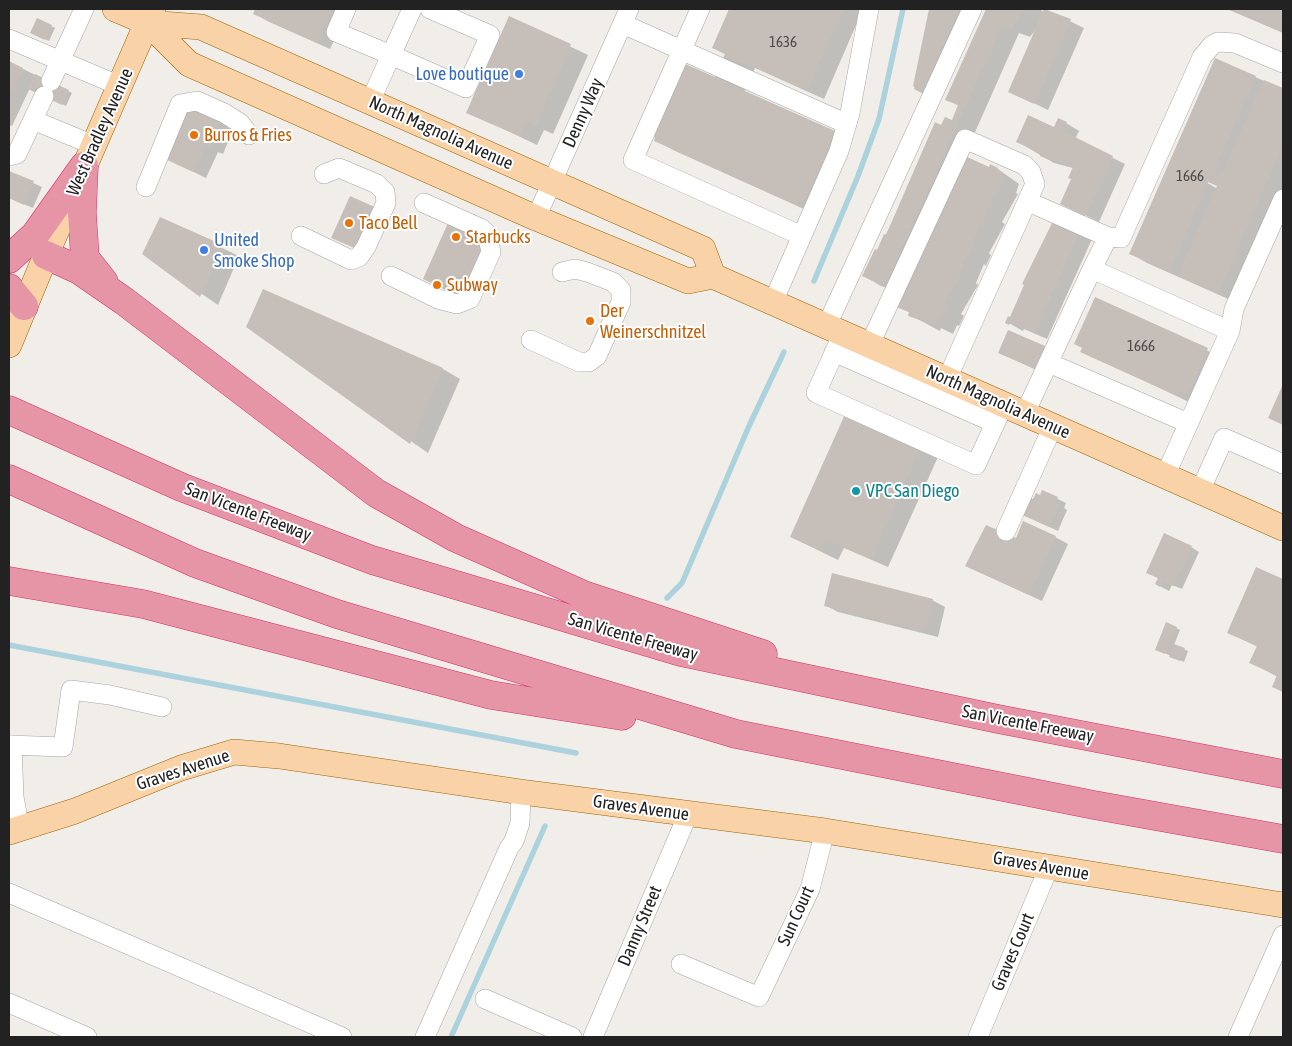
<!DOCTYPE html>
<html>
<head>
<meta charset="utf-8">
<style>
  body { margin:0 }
  #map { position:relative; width:1292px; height:1046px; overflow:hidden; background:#f1eee9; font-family:"Asap Condensed",sans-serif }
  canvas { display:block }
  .frame { position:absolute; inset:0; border:10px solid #222; pointer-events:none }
</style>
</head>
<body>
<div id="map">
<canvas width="1292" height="1046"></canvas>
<div class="frame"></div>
</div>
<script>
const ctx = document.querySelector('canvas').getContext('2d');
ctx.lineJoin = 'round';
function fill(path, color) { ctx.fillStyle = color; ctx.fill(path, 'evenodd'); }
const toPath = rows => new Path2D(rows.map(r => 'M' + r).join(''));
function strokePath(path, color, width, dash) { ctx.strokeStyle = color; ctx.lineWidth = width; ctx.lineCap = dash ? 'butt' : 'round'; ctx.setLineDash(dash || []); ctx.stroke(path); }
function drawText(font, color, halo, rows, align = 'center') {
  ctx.font = font + ' "Asap Condensed",sans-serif'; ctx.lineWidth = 4; ctx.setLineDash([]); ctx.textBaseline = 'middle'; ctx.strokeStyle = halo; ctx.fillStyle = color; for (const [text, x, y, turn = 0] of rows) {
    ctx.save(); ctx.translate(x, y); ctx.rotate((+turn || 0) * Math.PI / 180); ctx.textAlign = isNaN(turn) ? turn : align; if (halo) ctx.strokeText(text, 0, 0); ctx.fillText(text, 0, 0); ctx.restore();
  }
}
const shadow = toPath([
  [256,9,344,9,338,32,330,49,267,21,254,13],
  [731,9,863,9,824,99,755,68,744,92,852,142,821,212,815,214,673,150,656,140,716,79,726,55,713,47],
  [930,9,981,9,932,99,915,89,914,86],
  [987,9,1039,9,1044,12,1045,9,1084,28,1048,110,1009,91,1037,28,1030,37,1019,33,964,157,990,169,991,166,998,169,1019,184,1016,193,1018,194,1002,222,1005,224,989,253,991,255,986,266,984,264,976,283,978,285,961,314,964,316,959,326,957,325,953,334,941,328,940,331,910,315,910,313,898,306,903,293,881,286,864,276,942,127,952,122,959,106,947,99],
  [1227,9,1283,9,1283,33],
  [510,18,588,55,553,134,544,130,537,145,468,112],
  [37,20,55,28,49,41,35,35],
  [9,62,72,93,66,106,30,88,12,126,9,125],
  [1255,77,1283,89,1283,193,1235,302,1147,263,1130,253],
  [1203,178,1218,186,1218,189,1202,180],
  [206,112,228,123,227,127,233,130,223,154,218,152,206,178,165,158],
  [1066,123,1079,131,1075,139,1125,164,1099,222,1061,203,1072,179,1073,168,1054,163,1018,142],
  [9,172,42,187,33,208,9,198],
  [160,219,239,256,218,305,143,254],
  [1054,221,1092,239,1047,339,1024,329,1023,331,1007,322,1011,319],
  [482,229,466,299,424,279],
  [264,290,443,369,460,379,428,453,248,327],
  [1096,298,1225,359,1193,404,1082,351],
  [1044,347,1053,352,1043,373,1000,353],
  [847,414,938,457,888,567,844,548,838,560,791,537],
  [1043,492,1066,503,1064,508,1067,510,1058,531,1026,516,1034,501,1041,497],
  [1055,537,1068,544,1042,601,966,566,976,544],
  [1191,547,1199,552,1182,589,1172,585,1169,591,1156,584,1159,579,1148,572],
  [1257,569,1283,581,1283,692,1274,687,1278,677,1251,663,1258,647,1229,633],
  [932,600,945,607,938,637,838,612,825,605],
  [1176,628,1180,630,1174,645,1188,651,1184,662,1160,651]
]);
const stream = toPath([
  [814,281,858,176,879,119,903,9],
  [667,598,682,583,749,426,784,352],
  [9,645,576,753],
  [451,1037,545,826]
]);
const building = toPath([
  [255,9,330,9,333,15,329,23,325,25,317,42,253,14],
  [729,9,843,9,807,90,737,60,727,83,835,131,803,203,799,201,797,205,731,175,732,172,723,167,721,171,654,141,655,137,650,135,683,63,715,77,725,54,712,48],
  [929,9,959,9,922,93,914,89,915,87,913,86],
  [986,9,1023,9,1012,28,1002,24,886,284,874,279,873,281,862,276,875,249,877,250,884,234,886,235,935,122,941,125,945,117,952,120,958,105,945,100],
  [1044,9,1071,19,1034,104,1008,92],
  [1230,9,1283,9,1283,32],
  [509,16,571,44,536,125,526,121,519,136,466,113],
  [37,18,52,25,45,40,30,33],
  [1215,58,1256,76,1212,174,1221,178,1264,80,1283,88,1283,144,1218,293,1178,276,1217,186,1208,182,1169,271,1129,254],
  [9,61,23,68,9,98],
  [35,74,69,90,62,105,28,89],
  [189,107,220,122,210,148,205,146,193,172,163,158,179,131,175,129],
  [1028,115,1054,127,1058,118,1067,122,1063,131,1113,156,1085,216,1060,204,1071,179,1068,178,1073,167,1050,158,1049,160,1040,156,1041,153,1016,142],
  [963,155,989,167,990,164,998,168,997,170,1003,173,999,182,1002,183,996,196,993,195,982,226,980,225,972,243,974,244,969,257,966,256,959,273,961,274,945,303,947,304,942,317,939,316,935,325,908,316,909,312,896,307],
  [9,171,34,181,24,205,9,198],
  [350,196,377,208,359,250,331,238],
  [452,214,483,228,485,249,469,284,454,289,452,293,423,279],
  [160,217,223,245,200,297,142,254],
  [1054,219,1080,231,1034,333,1011,322,1009,325,1005,323,1008,316,1010,317,1024,285,1022,284],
  [263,289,443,368,410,444,246,327],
  [1095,297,1208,348,1188,394,1178,390,1175,395,1080,352,1082,348,1074,344],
  [1008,330,1045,346,1035,369,998,353],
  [1283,384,1283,425,1268,418],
  [846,412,921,446,871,559,826,539,821,551,790,537],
  [1042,490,1058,497,1056,502,1060,504,1049,527,1016,512,1024,495,1033,499,1036,493,1040,495],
  [1023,521,1056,536,1029,595,965,566,986,525,1016,538],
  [1164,533,1192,546,1173,586,1163,581,1160,587,1155,584,1158,578,1146,573],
  [1256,567,1283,579,1283,591,1280,594,1283,595,1283,692,1272,687,1277,675,1249,663,1257,646,1227,633],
  [832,573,933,599,925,631,824,606],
  [1166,622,1177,627,1165,654,1155,650],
  [1174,644,1185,648,1180,661,1169,657]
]);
const minor = toPath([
  [346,9,336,32,391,55,412,9],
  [700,9,633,160,802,236],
  [623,24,847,124],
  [9,39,120,86],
  [51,81,84,9],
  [370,102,391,55,466,88,490,35,430,9],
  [33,120,93,145],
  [9,156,17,154,44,96],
  [146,187,180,104,197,101,224,113,240,123,249,135],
  [1029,202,1108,237,1092,269],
  [536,218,629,9],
  [301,236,351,260,359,257,366,247,386,203,385,192,377,184,339,168,324,174],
  [1108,237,1121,238,1202,57,1212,45,1218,42,1235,43,1283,63],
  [391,276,438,299,457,304,470,299,491,252,487,234,482,229,424,203],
  [773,302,839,151,850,113,869,9],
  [827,325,972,9],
  [1230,331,1234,309,1283,199],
  [843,333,816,393,976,465,1004,404],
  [531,340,579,362,589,362,597,356,621,302,621,290,613,282,587,272,575,269,562,272],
  [870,344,965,139,1024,165,1031,172,1035,184,947,379],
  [834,352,995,423],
  [1049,363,1188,423],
  [1025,413,1092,269,1230,331,1165,476],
  [1200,491,1224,438,1283,464],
  [1006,531,1053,426],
  [9,745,63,747,71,690,110,695,162,707],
  [12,745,14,797,20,830],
  [9,893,342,1037],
  [681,964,759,997,810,889,825,831],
  [485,999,572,1037],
  [9,1003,87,1037],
  [425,1037,509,848,514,841,520,823,521,792],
  [593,1037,688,814],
  [978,1037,1049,867],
  [1238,1037,1283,935]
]);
const major = toPath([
  [115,9,148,23,201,27,703,249,713,276],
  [148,23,189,64,536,218,688,281,713,276,1283,528],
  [9,345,46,255,153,9],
  [9,832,75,811,181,768,234,752,279,756,521,792,825,831,1283,905]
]);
const highway = toPath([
  [84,166,82,213,85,258,104,282],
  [46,255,79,270,124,301,376,493,456,538,584,595,763,654],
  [9,259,35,235,84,166],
  [9,288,24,306],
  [9,410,181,487,372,560,681,652,998,719,1283,774],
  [9,479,195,563,337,614,736,734,1094,805,1283,839],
  [9,581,143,604,491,695,622,716]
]);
const markers = [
  [519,74,5,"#3f7fe0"],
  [194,135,5,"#e8710a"],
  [349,223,5,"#e8710a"],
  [456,237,5,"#e8710a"],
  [204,250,5,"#3f7fe0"],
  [437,285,5,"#e8710a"],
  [590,321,5,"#e8710a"],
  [856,491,5,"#0f9aa8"]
];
const numberNames = [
  ["1636",783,42],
  ["1666",1190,176],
  ["1666",1141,346]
];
const shopNames = [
  ["Love boutique",509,74],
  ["United",214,240,"left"],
  ["Smoke Shop",214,261,"left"]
];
const streetNames = [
  ["Denny Way",583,113,-66],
  ["West Bradley Avenue",100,132,-66],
  ["North Magnolia Avenue",441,133,24],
  ["North Magnolia Avenue",998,402,24],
  ["San Vicente Freeway",248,512,21],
  ["San Vicente Freeway",633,637,16],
  ["San Vicente Freeway",1028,724,11],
  ["Graves Avenue",183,770,-18],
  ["Graves Avenue",641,808,8],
  ["Graves Avenue",1041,866,10],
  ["Sun Court",796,916,-66],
  ["Danny Street",640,926,-67],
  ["Graves Court",1013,952,-67]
];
const foodNames = [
  ["Burros & Fries",204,135],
  ["Taco Bell",359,223],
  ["Starbucks",466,237],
  ["Subway",447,285],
  ["Der",600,311],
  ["Weinerschnitzel",600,332]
];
const cultureNames = [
  ["VPC San Diego",866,491]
];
fill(shadow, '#0003');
strokePath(stream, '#acd3dd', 5.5);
fill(building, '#c6beb8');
strokePath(minor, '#a6a6a6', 20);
strokePath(major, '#9a6506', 26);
strokePath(highway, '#d5306d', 29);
strokePath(minor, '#fff', 19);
strokePath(major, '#f9d3a7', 25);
strokePath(highway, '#e595a6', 28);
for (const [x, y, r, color] of markers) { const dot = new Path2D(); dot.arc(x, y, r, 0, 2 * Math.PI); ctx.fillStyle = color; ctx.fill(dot); strokePath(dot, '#fff', 2); }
drawText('15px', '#4b4948', null, numberNames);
drawText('18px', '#366cbe', '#fff', shopNames, 'right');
drawText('18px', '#222', '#fff', streetNames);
drawText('18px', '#c56008', '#fff', foodNames, 'left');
drawText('18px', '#0d838f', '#fff', cultureNames, 'left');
</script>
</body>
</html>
